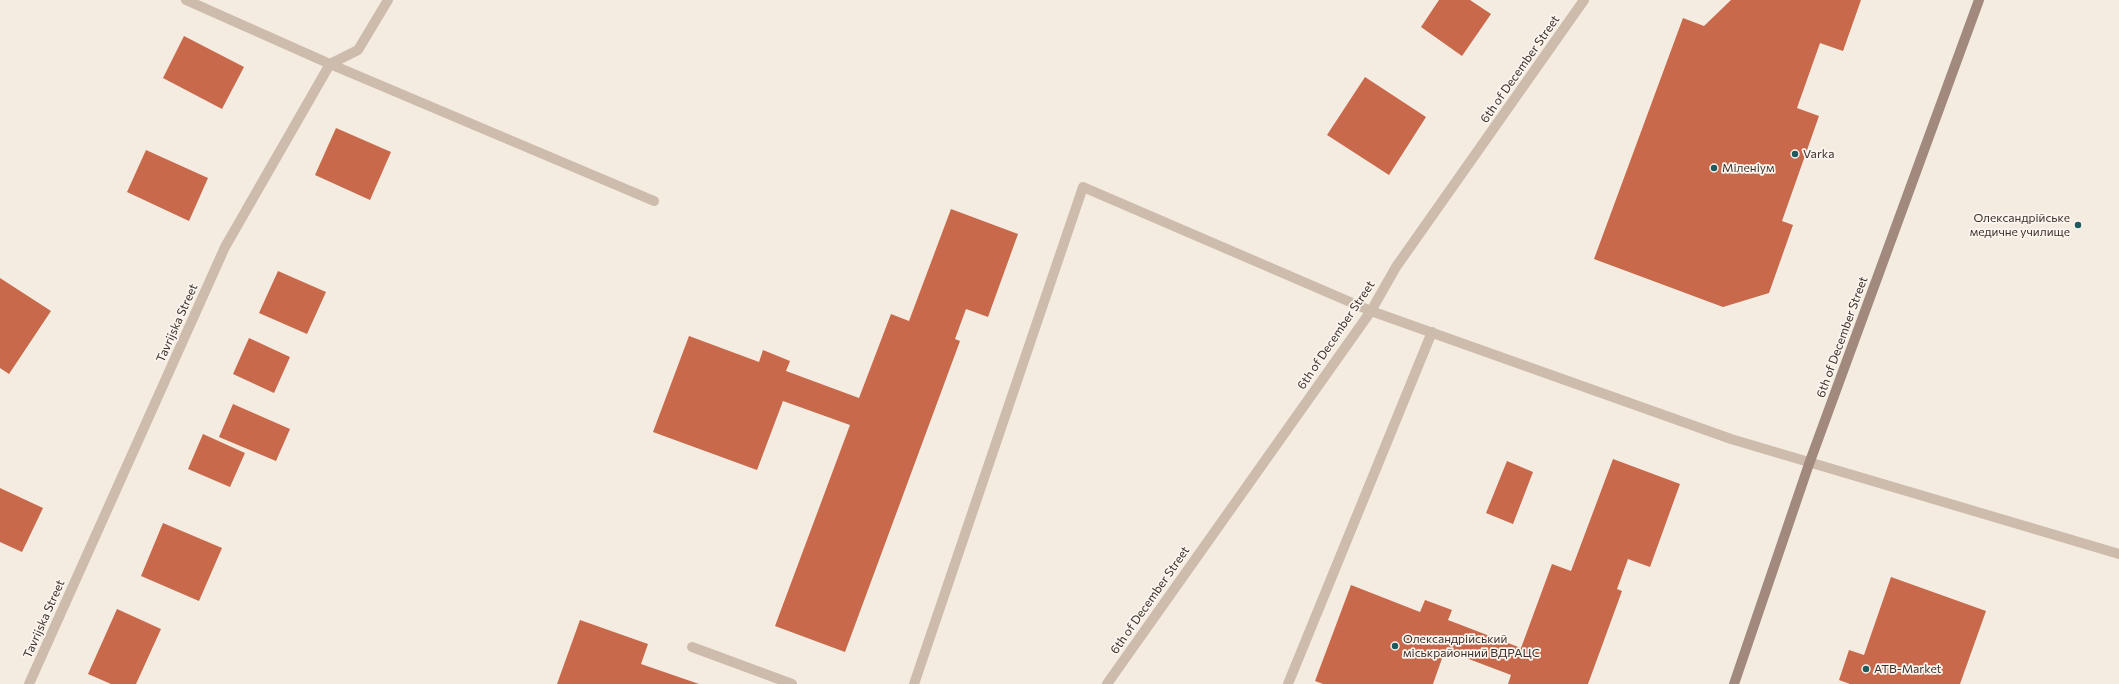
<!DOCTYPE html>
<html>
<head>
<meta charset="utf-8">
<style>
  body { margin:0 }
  canvas { display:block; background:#f4ebe1 }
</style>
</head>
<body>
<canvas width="2119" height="684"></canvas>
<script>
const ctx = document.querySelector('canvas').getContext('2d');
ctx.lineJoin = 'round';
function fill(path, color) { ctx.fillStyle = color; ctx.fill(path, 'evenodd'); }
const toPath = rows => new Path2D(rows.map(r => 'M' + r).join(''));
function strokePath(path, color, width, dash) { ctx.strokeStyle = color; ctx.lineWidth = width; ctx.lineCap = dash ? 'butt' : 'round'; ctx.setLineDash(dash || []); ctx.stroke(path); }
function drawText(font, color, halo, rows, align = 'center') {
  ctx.font = font + ' Commissioner,sans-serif'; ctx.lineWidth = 3.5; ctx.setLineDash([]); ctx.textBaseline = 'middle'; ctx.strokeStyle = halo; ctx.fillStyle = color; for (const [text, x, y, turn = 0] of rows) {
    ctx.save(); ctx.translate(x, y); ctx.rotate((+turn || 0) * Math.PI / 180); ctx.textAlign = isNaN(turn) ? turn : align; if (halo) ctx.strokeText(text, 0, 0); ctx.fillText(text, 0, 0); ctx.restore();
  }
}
const building = toPath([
  [1439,0,1470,0,1491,14,1462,56,1421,27],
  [1731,0,1861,0,1843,51,1820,43,1797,108,1819,116,1782,221,1793,225,1769,293,1723,307,1594,259,1683,18,1704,26],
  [184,36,244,67,222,109,163,78],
  [1365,77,1426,117,1389,175,1327,135],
  [336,128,391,152,370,200,315,175],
  [146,150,208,178,189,221,127,192],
  [951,209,1018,234,988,317,966,309,955,339,960,341,845,652,775,626,850,425,783,401,757,470,653,432,689,336,759,362,763,350,790,361,786,371,859,398,891,314,909,321],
  [278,271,326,292,307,334,259,313],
  [0,278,51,311,9,374,0,368],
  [249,338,290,357,274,393,233,374],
  [233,404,290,429,276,461,219,437],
  [203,434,245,453,230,487,188,469],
  [1613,459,1680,484,1650,567,1628,559,1617,589,1622,591,1588,684,1508,684,1511,675,1445,650,1433,684,1323,684,1315,681,1351,585,1420,612,1425,600,1452,610,1448,620,1521,648,1552,564,1571,571],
  [1507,461,1533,472,1513,524,1486,513],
  [0,488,43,508,22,552,0,542],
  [163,523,222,548,199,601,141,576],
  [1891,577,1986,611,1960,684,1850,684,1839,680,1849,650,1864,655],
  [117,609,161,629,136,684,111,684,88,674],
  [580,620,648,644,641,664,699,684,557,684]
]);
const lane = toPath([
  [692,647,792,684],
  [914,684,1083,187,1371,311,1731,439,2119,554],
  [1288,684,1432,332]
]);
const street = toPath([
  [186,0,330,64,654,201],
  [29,684,225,247,330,64,358,50,388,0],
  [1107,684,1371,311,1396,267,1584,0]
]);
const secondary = toPath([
  [1734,684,1809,464,1979,0]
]);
const markers = [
  [1795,154,4,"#1f5a5e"],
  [1714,168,4,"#1f5a5e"],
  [2078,225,4,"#1f5a5e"],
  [1395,646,4,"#1f5a5e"],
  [1866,669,4,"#1f5a5e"]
];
const streetNames = [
  ["6th of December Street",1520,69,-55],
  ["Tavrijska Street",177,323,-66],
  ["6th of December Street",1336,335,-56],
  ["6th of December Street",1842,337,-70],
  ["6th of December Street",1150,600,-55],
  ["Tavrijska Street",44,619,-66]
];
const poiNames = [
  ["Varka",1803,154],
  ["Міленіум",1722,168],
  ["Олександрійське",2070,218,"right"],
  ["медичне училище",2070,232,"right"],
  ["Олександрійський",1403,639],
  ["міськрайонний ВДРАЦС",1403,653],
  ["ATB-Market",1874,669]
];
fill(building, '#c8694b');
strokePath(lane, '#cdbbac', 10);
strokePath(street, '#cdbbac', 10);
strokePath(secondary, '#a18a7d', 10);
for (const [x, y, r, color] of markers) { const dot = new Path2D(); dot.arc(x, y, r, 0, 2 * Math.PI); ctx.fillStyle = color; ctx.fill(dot); strokePath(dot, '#fbf5ee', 1.5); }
drawText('12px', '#3b302b', '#fbf5ee', streetNames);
drawText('12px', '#3b302b', '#fbf5ee', poiNames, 'left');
</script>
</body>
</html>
